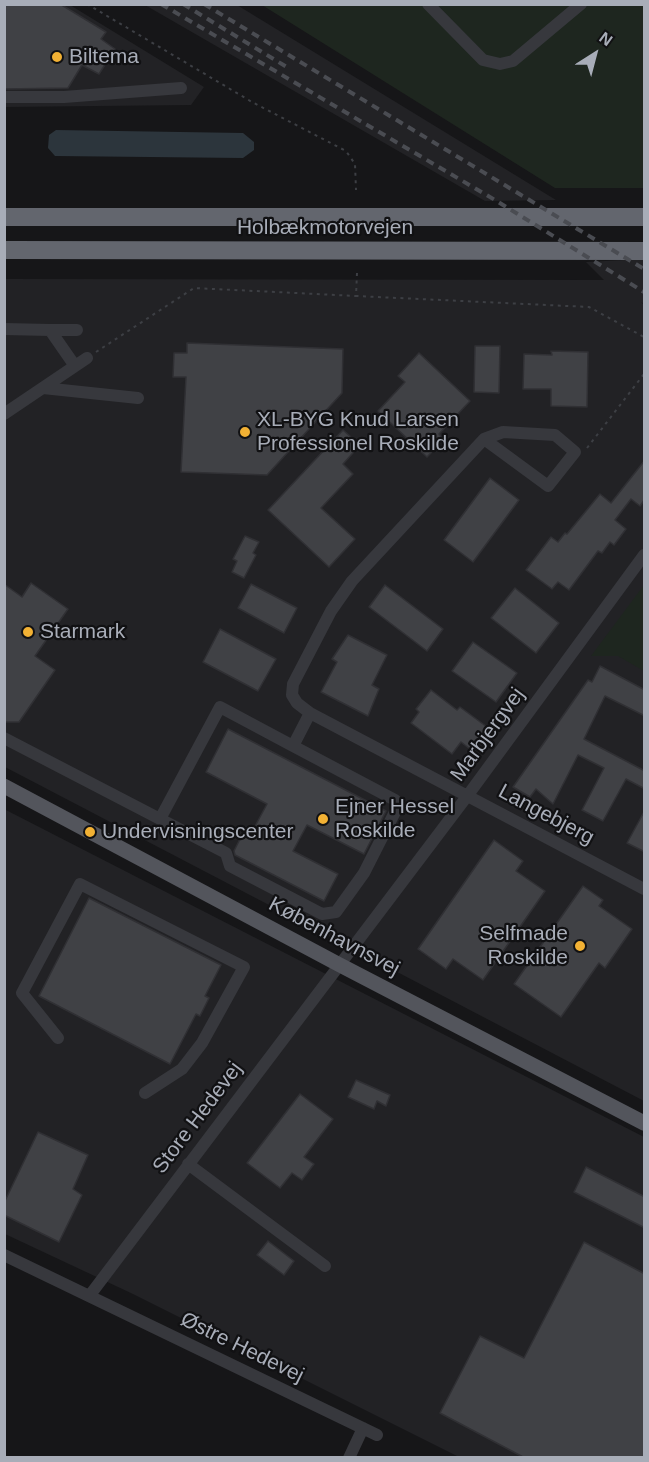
<!DOCTYPE html>
<html>
<head>
<meta charset="utf-8">
<style>
  body { margin:0 }
  #map { position:relative; width:649px; height:1462px; overflow:hidden; background:#161618; font-family:Arial,sans-serif }
  canvas { display:block }
  .frame { position:absolute; inset:0; border:6px solid #a8adb8; pointer-events:none }
  .north { position:absolute; left:565px; top:24px; width:60px; height:60px; -webkit-text-stroke:4px #111113; paint-order:stroke; rotate:36deg; font-size:16px; font-weight:700; line-height:24px; text-align:center; color:#a8adb8 }
  .north::after { content:''; display:block; margin:auto; width:21px; height:27px; background:#a8adb8; clip-path:polygon(50% 0,100% 100%,50% 72%,0 100%) }
</style>
</head>
<body>
<div id="map">
<canvas width="649" height="1462"></canvas>
<div class="frame"></div>
<div class="north">N</div>
</div>
<script>
const ctx = document.querySelector('canvas').getContext('2d');
ctx.lineJoin = 'round';
function fill(path, color) { ctx.fillStyle = color; ctx.fill(path, 'evenodd'); }
const toPath = rows => new Path2D(rows.map(r => 'M' + r).join(''));
function strokePath(path, color, width, dash) { ctx.strokeStyle = color; ctx.lineWidth = width; ctx.lineCap = dash ? 'butt' : 'round'; ctx.setLineDash(dash || []); ctx.stroke(path); }
function drawText(font, color, halo, rows, align = 'center') {
  ctx.font = font + ' Arial,sans-serif'; ctx.lineWidth = 4.5; ctx.setLineDash([]); ctx.textBaseline = 'middle'; ctx.strokeStyle = halo; ctx.fillStyle = color; for (const [text, x, y, turn = 0] of rows) {
    ctx.save(); ctx.translate(x, y); ctx.rotate((+turn || 0) * Math.PI / 180); ctx.textAlign = isNaN(turn) ? turn : align; if (halo) ctx.strokeText(text, 0, 0); ctx.fillText(text, 0, 0); ctx.restore();
  }
}
const built = toPath([
  [4,5,70,5,204,87,191,105,5,107],
  [145,5,237,5,556,200,485,201],
  [644,259,644,304,641,302,644,305,644,1101,5,767,4,279,604,280,586,262],
  [4,809,644,1137,644,1457,459,1457,133,1294,5,1234]
]);
const green = toPath([
  [262,5,644,5,644,188,555,188],
  [644,585,644,671,618,656,591,656]
]);
const water = toPath([
  [56,130,243,133,254,142,254,150,243,158,55,156,48,148,49,135]
]);
const building = toPath([
  [4,4,60,4,106,32,101,39,115,49,99,74,82,65,68,88,4,89,4,4],
  [187,343,343,349,342,393,267,475,181,472,186,377,173,377,174,353,187,353,187,343],
  [475,346,500,346,499,393,474,392,475,346],
  [551,351,588,352,587,407,551,406,551,389,523,389,524,354,552,355,551,351],
  [419,353,470,401,439,434,444,439,427,457,378,411,405,382,398,376,419,353],
  [343,430,360,445,343,464,353,474,321,508,355,539,329,567,268,510,343,430],
  [645,460,645,499,640,506,631,499,615,520,626,529,614,545,610,542,602,553,598,551,569,590,558,582,552,589,526,570,551,537,558,542,565,533,567,534,600,494,611,503,645,460],
  [490,478,519,500,473,562,444,540,490,478],
  [245,536,259,542,253,553,256,555,244,578,232,572,237,561,233,559,245,536],
  [31,583,68,609,35,656,55,670,19,722,4,722,4,584,22,597,31,583],
  [251,584,297,608,284,633,238,608,251,584],
  [385,585,443,629,427,651,369,607,385,585],
  [515,588,559,623,536,653,491,618,515,588],
  [220,629,276,659,258,691,203,662,220,629],
  [348,635,387,655,372,685,379,689,368,716,321,692,337,662,332,659,348,635],
  [473,642,517,673,496,702,452,671,473,642],
  [600,666,645,690,645,716,605,696,584,739,645,771,645,789,626,779,603,821,582,810,604,768,578,755,553,804,536,789,530,797,513,787,588,680,592,682,600,666],
  [431,690,457,710,460,707,487,727,470,749,461,742,452,754,411,723,419,712,416,709,431,690],
  [228,729,386,811,364,854,307,825,293,851,338,874,324,901,235,855,234,851,246,827,253,830,267,804,206,772,228,729],
  [645,810,645,852,627,843,645,810],
  [494,840,523,861,516,871,545,891,483,980,453,959,446,969,418,949,494,840],
  [583,886,603,900,599,906,632,929,605,968,599,963,561,1017,514,984,583,886],
  [89,898,221,965,205,996,209,998,200,1016,196,1014,170,1064,39,996,89,898],
  [356,1080,390,1095,386,1106,377,1101,374,1109,348,1097,356,1080],
  [300,1094,333,1119,304,1157,314,1164,302,1180,292,1173,280,1188,247,1163,300,1094],
  [38,1132,88,1155,73,1189,82,1195,59,1242,4,1215,4,1203,38,1132],
  [586,1167,645,1197,645,1228,574,1192,586,1167],
  [268,1241,294,1261,284,1275,257,1255,268,1241],
  [584,1242,645,1274,645,1458,525,1458,440,1413,480,1336,524,1358,584,1242]
]);
const path = toPath([
  [87,4,252,102,346,151,355,164,356,190],
  [357,273,356,296,589,307,644,337],
  [96,352,194,288,356,296],
  [587,448,644,374]
]);
const minor = toPath([
  [428,4,483,60,500,64,513,61,581,4],
  [4,97,64,97,181,88],
  [4,329,50,330],
  [75,366,50,330,77,330],
  [43,388,138,398],
  [4,414,87,358],
  [484,439,548,486,575,452,555,435,503,432,484,439,352,581,331,611,293,684,292,695,297,703,310,713,644,889],
  [4,738,160,819],
  [293,746,395,800,397,808,364,873,336,912,322,914,230,866,226,853,160,819,220,707,293,746,310,713],
  [58,1038,22,993,80,884,244,967,202,1043,182,1069,145,1093],
  [188,1164,325,1266],
  [4,1255,377,1435],
  [90,1295,468,795,644,555],
  [349,1458,363,1428]
]);
const major = toPath([
  [4,786,338,964,644,1123]
]);
const highway = toPath([
  [4,217,644,217],
  [4,250,644,251]
]);
const rail = toPath([
  [161,4,495,200,644,292],
  [183,4,290,69],
  [204,4,644,269]
]);
const markers = [
  [57,57,6,"#f2b134"],
  [245,432,6,"#f2b134"],
  [28,632,6,"#f2b134"],
  [323,819,6,"#f2b134"],
  [90,832,6,"#f2b134"],
  [580,946,6,"#f2b134"]
];
const poiNames = [
  ["Biltema",69,57],
  ["XL-BYG Knud Larsen",257,420],
  ["Professionel Roskilde",257,444],
  ["Starmark",40,632],
  ["Ejner Hessel",335,807],
  ["Roskilde",335,831],
  ["Undervisningscenter",102,832],
  ["Selfmade",568,934,"right"],
  ["Roskilde",568,958,"right"]
];
const streetNames = [
  ["Holbækmotorvejen",325,228],
  ["Marbjergvej",488,735,-54],
  ["Langebjerg",546,815,28],
  ["Københavnsvej",334,937,28],
  ["Store Hedevej",198,1118,-53],
  ["Østre Hedevej",242,1348,26]
];
fill(built, '#222225');
fill(green, '#1e261f');
fill(water, '#2c353c');
fill(building, '#404145');
strokePath(building, '#303034', 1.5);
strokePath(path, '#3d3f44', 2, [3, 4.5]);
strokePath(minor, '#37383d', 12);
strokePath(major, '#53555c', 15);
strokePath(highway, '#63666e', 18);
strokePath(rail, '#4a4c52', 4, [8, 6]);
for (const [x, y, r, color] of markers) { const dot = new Path2D(); dot.arc(x, y, r, 0, 2 * Math.PI); ctx.fillStyle = color; ctx.fill(dot); strokePath(dot, '#111113', 2); }
drawText('21px', '#a8adb8', '#111113', poiNames, 'left');
drawText('21px', '#a8adb8', '#111113', streetNames);
</script>
</body>
</html>
